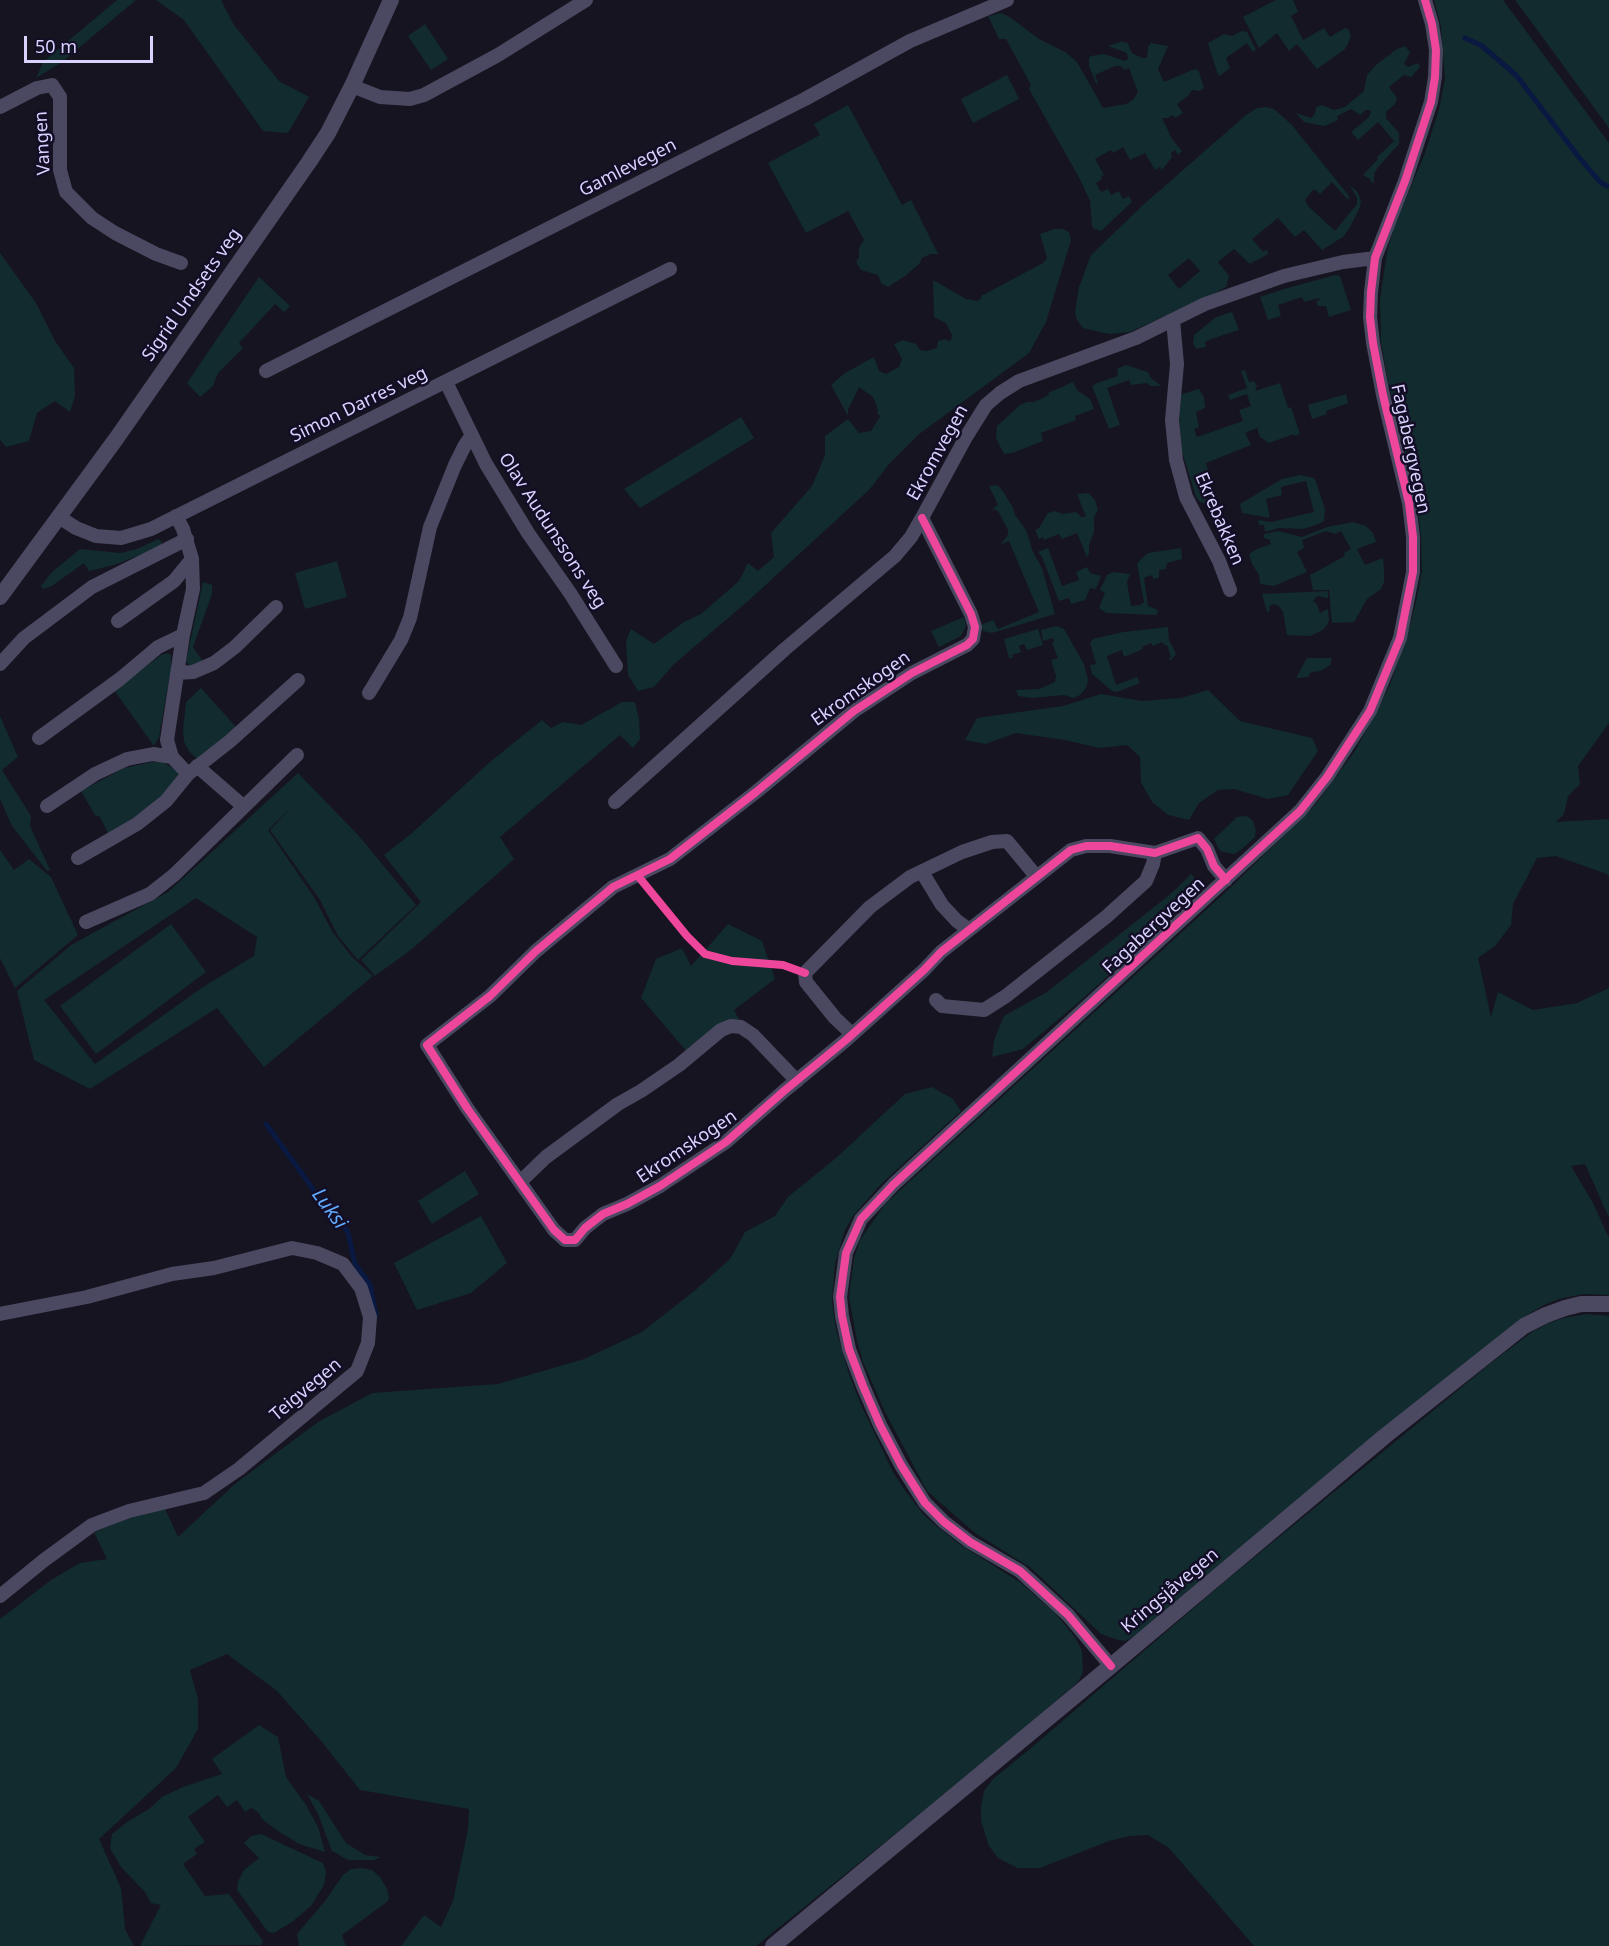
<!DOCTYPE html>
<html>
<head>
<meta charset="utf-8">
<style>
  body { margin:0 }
  #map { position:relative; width:1609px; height:1946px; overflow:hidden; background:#161420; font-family:"Noto Sans",sans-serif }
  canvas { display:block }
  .scale { position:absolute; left:24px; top:36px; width:129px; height:27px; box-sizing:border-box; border:3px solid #dad2ff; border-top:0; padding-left:8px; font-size:18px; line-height:21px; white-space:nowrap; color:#dad2ff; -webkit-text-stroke:4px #130e26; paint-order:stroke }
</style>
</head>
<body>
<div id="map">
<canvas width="1609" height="1946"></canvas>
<div class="scale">50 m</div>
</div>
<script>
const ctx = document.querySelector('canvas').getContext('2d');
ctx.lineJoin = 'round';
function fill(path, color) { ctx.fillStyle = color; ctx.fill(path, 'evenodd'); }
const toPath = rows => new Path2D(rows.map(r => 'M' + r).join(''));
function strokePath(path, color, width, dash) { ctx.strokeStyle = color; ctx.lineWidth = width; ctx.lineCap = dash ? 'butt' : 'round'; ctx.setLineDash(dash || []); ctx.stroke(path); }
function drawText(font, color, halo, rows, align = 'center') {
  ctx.font = font + ' "Noto Sans",sans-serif'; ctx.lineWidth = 5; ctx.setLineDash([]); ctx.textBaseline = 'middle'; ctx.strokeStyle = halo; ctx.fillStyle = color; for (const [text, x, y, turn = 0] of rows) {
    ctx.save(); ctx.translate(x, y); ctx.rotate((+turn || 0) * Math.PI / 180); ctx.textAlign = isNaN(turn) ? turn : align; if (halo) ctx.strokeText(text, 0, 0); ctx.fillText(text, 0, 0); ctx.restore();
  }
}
const green = toPath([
  [117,0,136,0,62,62,36,78,43,62],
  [156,0,221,0,234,25,279,81,309,97,288,133,263,131,184,20],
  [1276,0,1293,0,1298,12,1291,16,1303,40,1324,28,1330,37,1345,28,1348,29,1351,35,1348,44,1345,49,1317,69,1297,44,1289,51,1277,33,1259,48,1243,17],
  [1434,0,1503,0,1609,143,1609,723,1578,766,1580,784,1568,796,1564,814,1556,822,1609,819,1609,878,1607,874,1556,856,1537,858,1513,904,1511,925,1496,945,1478,958,1491,1017,1498,992,1533,1010,1577,1003,1609,988,1609,1218,1585,1164,1571,1166,1593,1203,1609,1238,1609,1295,1583,1294,1559,1299,1544,1305,1519,1320,1178,1599,1146,1628,1126,1641,1118,1640,1101,1634,1031,1568,975,1533,927,1491,885,1412,863,1362,857,1341,849,1297,854,1258,860,1240,885,1204,1229,889,1315,805,1355,751,1390,685,1411,622,1417,597,1422,571,1421,536,1417,504,1388,382,1381,342,1380,299,1387,252,1394,227,1425,153,1439,109,1445,79,1441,27],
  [1515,0,1609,0,1609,128,1527,16],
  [1001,13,1011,18,1039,39,1065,52,1077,62,1103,108,1126,104,1133,100,1138,92,1129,68,1124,70,1121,66,1115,66,1095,75,1098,83,1096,83,1089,66,1089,58,1091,56,1104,54,1125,61,1128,59,1127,53,1108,46,1123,41,1124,43,1127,42,1132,53,1142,58,1147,58,1148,47,1151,43,1168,46,1158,69,1164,82,1192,70,1197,69,1199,72,1204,88,1200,91,1192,90,1188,96,1177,104,1183,113,1175,118,1173,115,1168,118,1162,118,1172,139,1182,151,1178,155,1175,150,1171,153,1172,157,1162,170,1160,167,1155,170,1145,153,1130,160,1123,147,1113,153,1111,150,1095,159,1104,175,1101,176,1102,179,1096,183,1101,192,1108,189,1111,195,1119,191,1123,199,1129,196,1132,202,1101,231,1094,229,1092,226,1090,201,1081,181,1029,89,1031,85,1006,39,999,39,988,16],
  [425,24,448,59,431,70,408,36],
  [1242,31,1247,32,1256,50,1253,52,1247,43,1226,58,1230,68,1221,75,1218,75,1208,43,1224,34,1232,36],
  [1405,46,1410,52,1404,64,1408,67,1418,63,1420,67,1411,77,1404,75,1389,87,1397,98,1395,104,1386,112,1386,118,1399,133,1399,144,1378,167,1374,174,1374,183,1371,182,1370,179,1363,175,1378,159,1377,157,1394,141,1378,122,1358,140,1351,132,1369,117,1371,112,1370,110,1366,110,1360,115,1351,109,1337,116,1338,120,1336,121,1324,126,1304,122,1296,113,1311,118,1315,114,1316,107,1322,105,1334,110,1345,107,1364,91,1367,75,1376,65,1397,49],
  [1007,75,1019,99,973,123,961,99],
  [848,105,902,205,911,200,938,254,930,254,922,258,919,264,905,276,888,287,881,283,878,275,861,270,856,262,859,257,859,248,864,240,848,211,806,233,768,163,820,135,814,124],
  [1266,107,1274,109,1291,124,1349,196,1348,200,1332,182,1320,194,1316,190,1313,190,1305,200,1308,206,1335,231,1357,204,1357,198,1350,186,1357,191,1361,201,1360,207,1350,227,1343,237,1322,250,1304,230,1295,237,1278,218,1252,239,1263,252,1267,249,1268,254,1250,264,1234,249,1218,262,1229,276,1226,287,1219,291,1130,332,1109,334,1083,328,1077,320,1075,312,1079,287,1091,255,1143,205,1246,115,1257,108],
  [1189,258,1200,271,1179,289,1168,275],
  [1054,229,1063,229,1069,232,1071,240,1046,322,1029,353,918,435,889,464,870,489,747,602,673,665,654,687,638,691,628,675,626,641,631,629,654,644,684,622,701,614,739,581,748,563,758,571,774,557,771,533,812,486,825,455,825,436,848,419,859,433,871,431,881,415,878,415,877,406,873,397,859,387,848,410,848,416,831,385,845,373,874,357,879,371,886,374,899,367,902,359,894,344,903,340,916,344,920,350,927,351,937,348,938,341,945,339,949,341,951,340,952,335,946,323,934,317,933,280,966,299,977,301,981,299,981,296,1043,263,1047,258,1040,234],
  [0,253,36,303,55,341,74,368,75,396,70,412,55,401,37,413,29,441,6,447,0,440],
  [1335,275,1340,276,1351,310,1329,317,1326,306,1318,306,1316,301,1320,300,1319,298,1304,302,1302,297,1278,305,1281,316,1268,320,1260,297,1284,289],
  [259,277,290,306,284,312,275,304,239,343,243,348,218,373,213,386,200,397,187,383],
  [1232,312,1239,330,1214,338,1205,342,1206,347,1196,349,1193,343,1194,335,1216,317],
  [1126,365,1148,372,1151,378,1161,386,1150,386,1147,383,1131,385,1129,380,1107,388,1120,425,1109,429,1092,386,1097,383,1118,376,1117,369],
  [1245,370,1249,382,1254,381,1257,386,1255,391,1280,383,1288,408,1291,407,1300,434,1295,436,1294,434,1269,443,1260,437,1257,428,1245,433,1251,445,1206,463,1208,470,1206,477,1219,502,1208,505,1200,502,1196,497,1181,448,1179,414,1180,397,1182,394,1199,389,1204,397,1205,408,1196,412,1199,427,1194,429,1197,437,1243,421,1239,410,1251,406,1247,394,1230,400,1228,395,1247,388,1241,371],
  [1073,382,1078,391,1090,399,1094,409,1075,416,1076,420,1041,433,1043,441,1012,453,1004,454,996,438,997,426,1020,405,1027,402,1034,402,1049,395,1048,393],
  [1346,394,1348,403,1326,411,1327,414,1312,419,1308,405],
  [741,417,754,438,640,508,624,489],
  [1301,475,1314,478,1316,482,1325,509,1324,521,1316,525,1303,529,1279,528,1265,532,1264,525,1259,525,1258,520,1271,522,1314,512,1306,481,1281,487,1282,495,1266,499,1270,518,1242,513,1240,504,1282,479],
  [997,485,1003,491,1013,508,1015,515,1026,530,1033,552,1042,568,1055,614,992,633,983,631,981,625,993,620,998,629,1039,612,1009,541,1000,545,1008,535,1008,530,998,511,992,509,998,505,989,486],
  [1088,493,1095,500,1098,510,1094,517,1094,532,1089,545,1089,553,1087,557,1077,533,1062,539,1059,534,1044,540,1043,537,1039,539,1035,530,1039,528,1048,513,1055,511,1062,514,1076,512,1081,517,1086,517,1077,494],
  [1353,522,1366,526,1373,533,1376,542,1357,549,1365,565,1383,558,1384,569,1384,582,1381,589,1367,599,1354,622,1332,623,1329,590,1313,590,1310,575,1345,556,1344,553,1351,549,1341,531,1335,534,1326,531,1302,540,1304,548,1297,552,1307,572,1274,586,1260,584,1259,575,1252,564,1249,554,1257,549,1271,544,1270,540,1264,538,1264,534,1278,531,1302,537,1327,527],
  [158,539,162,542,161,546,148,552,114,565,89,571,84,563,52,586,43,589,41,586,51,573,80,549,120,553,137,549],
  [1048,548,1062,586,1079,580,1076,572,1087,567,1090,573,1101,576,1096,589,1090,588,1085,600,1071,604,1069,598,1059,601,1042,557,1038,552],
  [1181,548,1182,559,1167,563,1166,569,1159,570,1159,578,1153,579,1152,575,1144,578,1148,606,1158,610,1157,615,1106,613,1099,608,1105,593,1100,590,1107,575,1113,572,1130,574,1127,582,1131,606,1140,605,1144,602,1137,564,1140,560,1148,553],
  [337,561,347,597,305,609,295,573],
  [203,582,212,585,212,594,193,647,204,663,190,666,186,661],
  [1328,591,1328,598,1317,596,1313,601,1317,604,1320,613,1328,609,1329,620,1327,625,1323,630,1310,636,1287,635,1283,612,1278,605,1273,604,1269,607,1270,611,1267,612,1262,594],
  [964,617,966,626,961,636,939,647,931,631],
  [1056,626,1064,629,1084,664,1088,680,1086,688,1080,695,1073,698,1064,695,1032,698,1018,696,1016,690,1039,689,1055,682,1056,676,1051,660,1058,658,1052,643,1054,642,1053,638,1043,641,1041,630],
  [1168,627,1169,640,1176,654,1170,661,1169,658,1171,657,1167,645,1164,645,1162,642,1153,646,1151,643,1142,647,1143,649,1124,657,1122,650,1107,656,1116,685,1137,677,1140,683,1117,692,1112,691,1092,674,1090,665,1096,664,1090,643,1093,639,1123,632],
  [1038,629,1043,645,1027,650,1024,644,1019,646,1021,652,1012,655,1013,658,1009,658,1004,639],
  [167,653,171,655,171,669,159,737,154,746,114,690,161,655],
  [1307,658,1332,658,1330,665,1321,671,1312,672,1309,674,1309,677,1296,678],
  [201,688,237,728,197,759,189,751,184,742,183,730,186,702],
  [1208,690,1240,721,1312,738,1318,751,1288,795,1268,799,1234,789,1218,790,1199,803,1189,820,1168,815,1152,802,1141,782,1140,757,1127,745,1099,748,1065,740,1016,733,986,744,965,740,977,718,1063,706,1101,694,1142,701,1181,698],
  [622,702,635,702,639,719,640,739,633,748,620,735,500,837,514,859,412,949,375,976,361,960,421,902,384,855,412,833,490,762,542,720,551,728,563,722,581,725],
  [0,716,18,757,2,770,31,816,30,826,50,870,47,871,12,826,0,799],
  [152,762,163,762,177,771,180,777,161,800,110,837,100,817,95,815,81,791,124,768],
  [298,773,359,836,416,905,358,960,338,936,320,900,270,830,292,807,268,830,314,897,332,931,352,957,373,976,264,1067,217,1008,90,1089,34,1060,17,991,71,945,168,892],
  [196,898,257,937,254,956,203,987,95,1064,44,1000],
  [1247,816,1253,821,1256,830,1255,837,1242,849,1234,854,1220,851,1214,839,1237,817],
  [0,850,14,870,29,859,51,877,78,935,15,988,0,958],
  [1191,874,1199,883,1192,897,1138,949,1079,1002,1023,1049,992,1057,994,1040,1004,1016,1047,992,1173,892],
  [171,924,206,972,96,1054,60,1006],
  [728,924,762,941,775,979,734,1010,740,1021,688,1053,641,998,656,959,682,948,691,966],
  [932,1087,953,1099,961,1111,881,1184,853,1216,845,1230,835,1264,832,1301,836,1329,848,1371,861,1405,893,1472,906,1492,924,1515,935,1525,961,1545,1021,1583,1055,1613,1075,1637,1082,1651,1083,1672,1078,1682,993,1755,756,1946,401,1946,424,1915,441,1927,453,1901,468,1829,469,1809,360,1790,322,1742,277,1691,227,1654,190,1670,198,1699,198,1729,176,1768,99,1839,121,1888,125,1929,134,1946,0,1946,0,1619,51,1580,80,1563,107,1559,94,1532,139,1514,165,1509,178,1537,236,1483,318,1422,372,1393,498,1384,584,1359,642,1332,693,1292,730,1259,745,1232,775,1216,788,1197,836,1158,905,1094],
  [465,1171,479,1194,432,1224,418,1201],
  [481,1216,507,1263,471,1293,417,1310,394,1263],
  [1587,1314,1609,1316,1609,1946,1254,1946,1169,1848,1148,1835,1129,1836,1109,1841,1040,1868,1018,1868,998,1858,989,1846,981,1821,981,1807,984,1791,993,1779,1031,1748,1223,1583,1491,1363,1532,1332,1549,1323,1563,1318],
  [259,1725,278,1737,286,1777,306,1805,318,1827,325,1852,299,1844,278,1831,263,1820,258,1812,251,1808,245,1812,237,1800,227,1807,218,1795,188,1817,205,1842,194,1849,197,1854,183,1864,205,1896,229,1894,263,1941,261,1945,140,1946,161,1905,151,1903,145,1892,121,1867,110,1848,112,1834,127,1822,149,1809,162,1797,183,1787,222,1774,212,1759],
  [307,1794,319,1801,346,1843,365,1855,381,1857,374,1860,348,1860,332,1851,318,1814],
  [261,1834,323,1863,326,1872,324,1885,311,1906,292,1922,274,1933,268,1932,237,1890,238,1881,244,1870,259,1858,244,1843,251,1836],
  [362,1868,372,1870,380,1877,387,1889,389,1898,388,1901,342,1935,346,1946,299,1946,297,1934,325,1901,343,1875,351,1869]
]);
const stream = toPath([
  [1465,38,1482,46,1516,75,1578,156,1600,182,1609,187],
  [266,1124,326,1207,342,1222,348,1233,355,1264,370,1285,376,1316]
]);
const minor = toPath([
  [352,86,380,97,410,99,424,95,498,55,586,0],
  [0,107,37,88,52,85,60,97,60,170,66,192,92,218,115,233,156,254,181,263],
  [1173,320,1177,364,1172,420,1176,460,1186,497,1219,561,1230,590],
  [266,371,805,99,910,41,1007,0],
  [446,382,486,464,528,533,570,593,616,666],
  [176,516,183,529,192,559,193,589,183,635,167,740,172,757,188,774],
  [59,517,76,528,96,536,121,538,151,529,670,269],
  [922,518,971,614,975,627,973,639,967,645,912,673,854,711,756,792,670,859,613,887,536,951,490,996,427,1045,467,1108,554,1230,565,1240,575,1240,585,1228,603,1214,627,1204,660,1186,726,1142,784,1091,846,1040,924,970,941,952,1071,850,1086,846,1110,846,1155,853,1198,838,1207,849,1214,866,1226,880],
  [118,621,174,581,192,559],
  [0,664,24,638,92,587,187,539],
  [177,673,193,672,214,663,235,647,276,607],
  [369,693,401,640,410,618,430,527,455,465,465,445,472,435],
  [39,738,120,679,158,647,183,635],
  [197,766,243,806],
  [615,802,785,649,895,556,911,537,923,516,966,437,986,405,1000,393,1019,381,1136,338,1205,304,1284,276,1343,262,1375,258],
  [47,806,95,774,127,759,153,754,172,757],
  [78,858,137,824,166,801,188,774,230,741,298,680],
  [922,872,942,905,957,921,968,929],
  [86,922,150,894,174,875,297,755],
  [936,1000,942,1006,984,1010,1006,996,1106,917,1146,881,1153,864,1155,853],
  [852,1034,835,1018,806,982,805,973,870,907,910,877,962,852,992,842,1007,841,1036,876],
  [520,1182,546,1157,618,1104,641,1091,679,1065,721,1030,731,1026,741,1027,753,1035,797,1081],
  [0,1314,87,1297,172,1274,214,1268,292,1248,317,1253,343,1264,361,1288,370,1317,368,1343,357,1371,239,1469,204,1493,129,1511,92,1525,43,1561,0,1596],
  [1111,1666,1068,1615,1020,1571,970,1542,944,1522,925,1503,901,1465,880,1425,863,1386,849,1349,842,1316,840,1297,846,1253,861,1219,894,1184,1300,811,1327,777,1370,711,1400,638,1413,572,1413,537,1409,503,1383,395,1373,343,1370,317,1371,292,1375,258,1405,181,1431,102,1435,77,1436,50,1432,24,1425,0]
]);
const tertiary = toPath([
  [0,597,116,439,309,162,328,133,352,86,391,0],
  [773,1946,1111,1666,1385,1436,1524,1326,1546,1315,1565,1308,1581,1304,1609,1304]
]);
const cycleway = toPath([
  [922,518,971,614,975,627,973,639,967,645,912,673,854,711,756,792,670,859,613,887,536,951,490,996,427,1045,467,1108,554,1230,565,1240,575,1240,585,1228,603,1214,627,1204,660,1186,726,1142,784,1091,846,1040,924,970,941,952,1071,850,1086,846,1110,846,1155,853,1198,838,1207,849,1214,866,1226,880],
  [638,876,687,936,705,954,732,961,783,965,805,973],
  [1111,1666,1068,1615,1020,1571,970,1542,944,1522,925,1503,901,1465,880,1425,863,1386,849,1349,842,1316,840,1297,846,1253,861,1219,894,1184,1300,811,1327,777,1370,711,1400,638,1413,572,1413,537,1409,503,1383,395,1373,343,1370,317,1371,292,1375,258,1405,181,1431,102,1435,77,1436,50,1432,24,1425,0]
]);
const streetNames = [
  ["Vangen",43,143,-93],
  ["Gamlevegen",628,168,-27],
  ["Sigrid Undsets veg",192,295,-55],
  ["Simon Darres veg",359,405,-26],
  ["Fagabergvegen",1410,449,78],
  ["Ekromvegen",938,453,-61],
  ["Ekrebakken",1219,519,67],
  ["Olav Audunssons veg",552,531,57],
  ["Ekromskogen",861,689,-35],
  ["Fagabergvegen",1154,926,-43],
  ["Ekromskogen",687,1147,-34],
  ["Teigvegen",306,1390,-40],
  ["Kringsjåvegen",1170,1591,-40]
];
const waterNames = [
  ["Luksi",329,1209,54]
];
fill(green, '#112b2e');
strokePath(stream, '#091942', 5);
strokePath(minor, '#4b4861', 14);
strokePath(tertiary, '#4b4861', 16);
strokePath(cycleway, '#ed469a', 8);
drawText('18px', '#dad2ff', '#130e26', streetNames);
drawText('italic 20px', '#60abff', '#130e26', waterNames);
</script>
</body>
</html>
